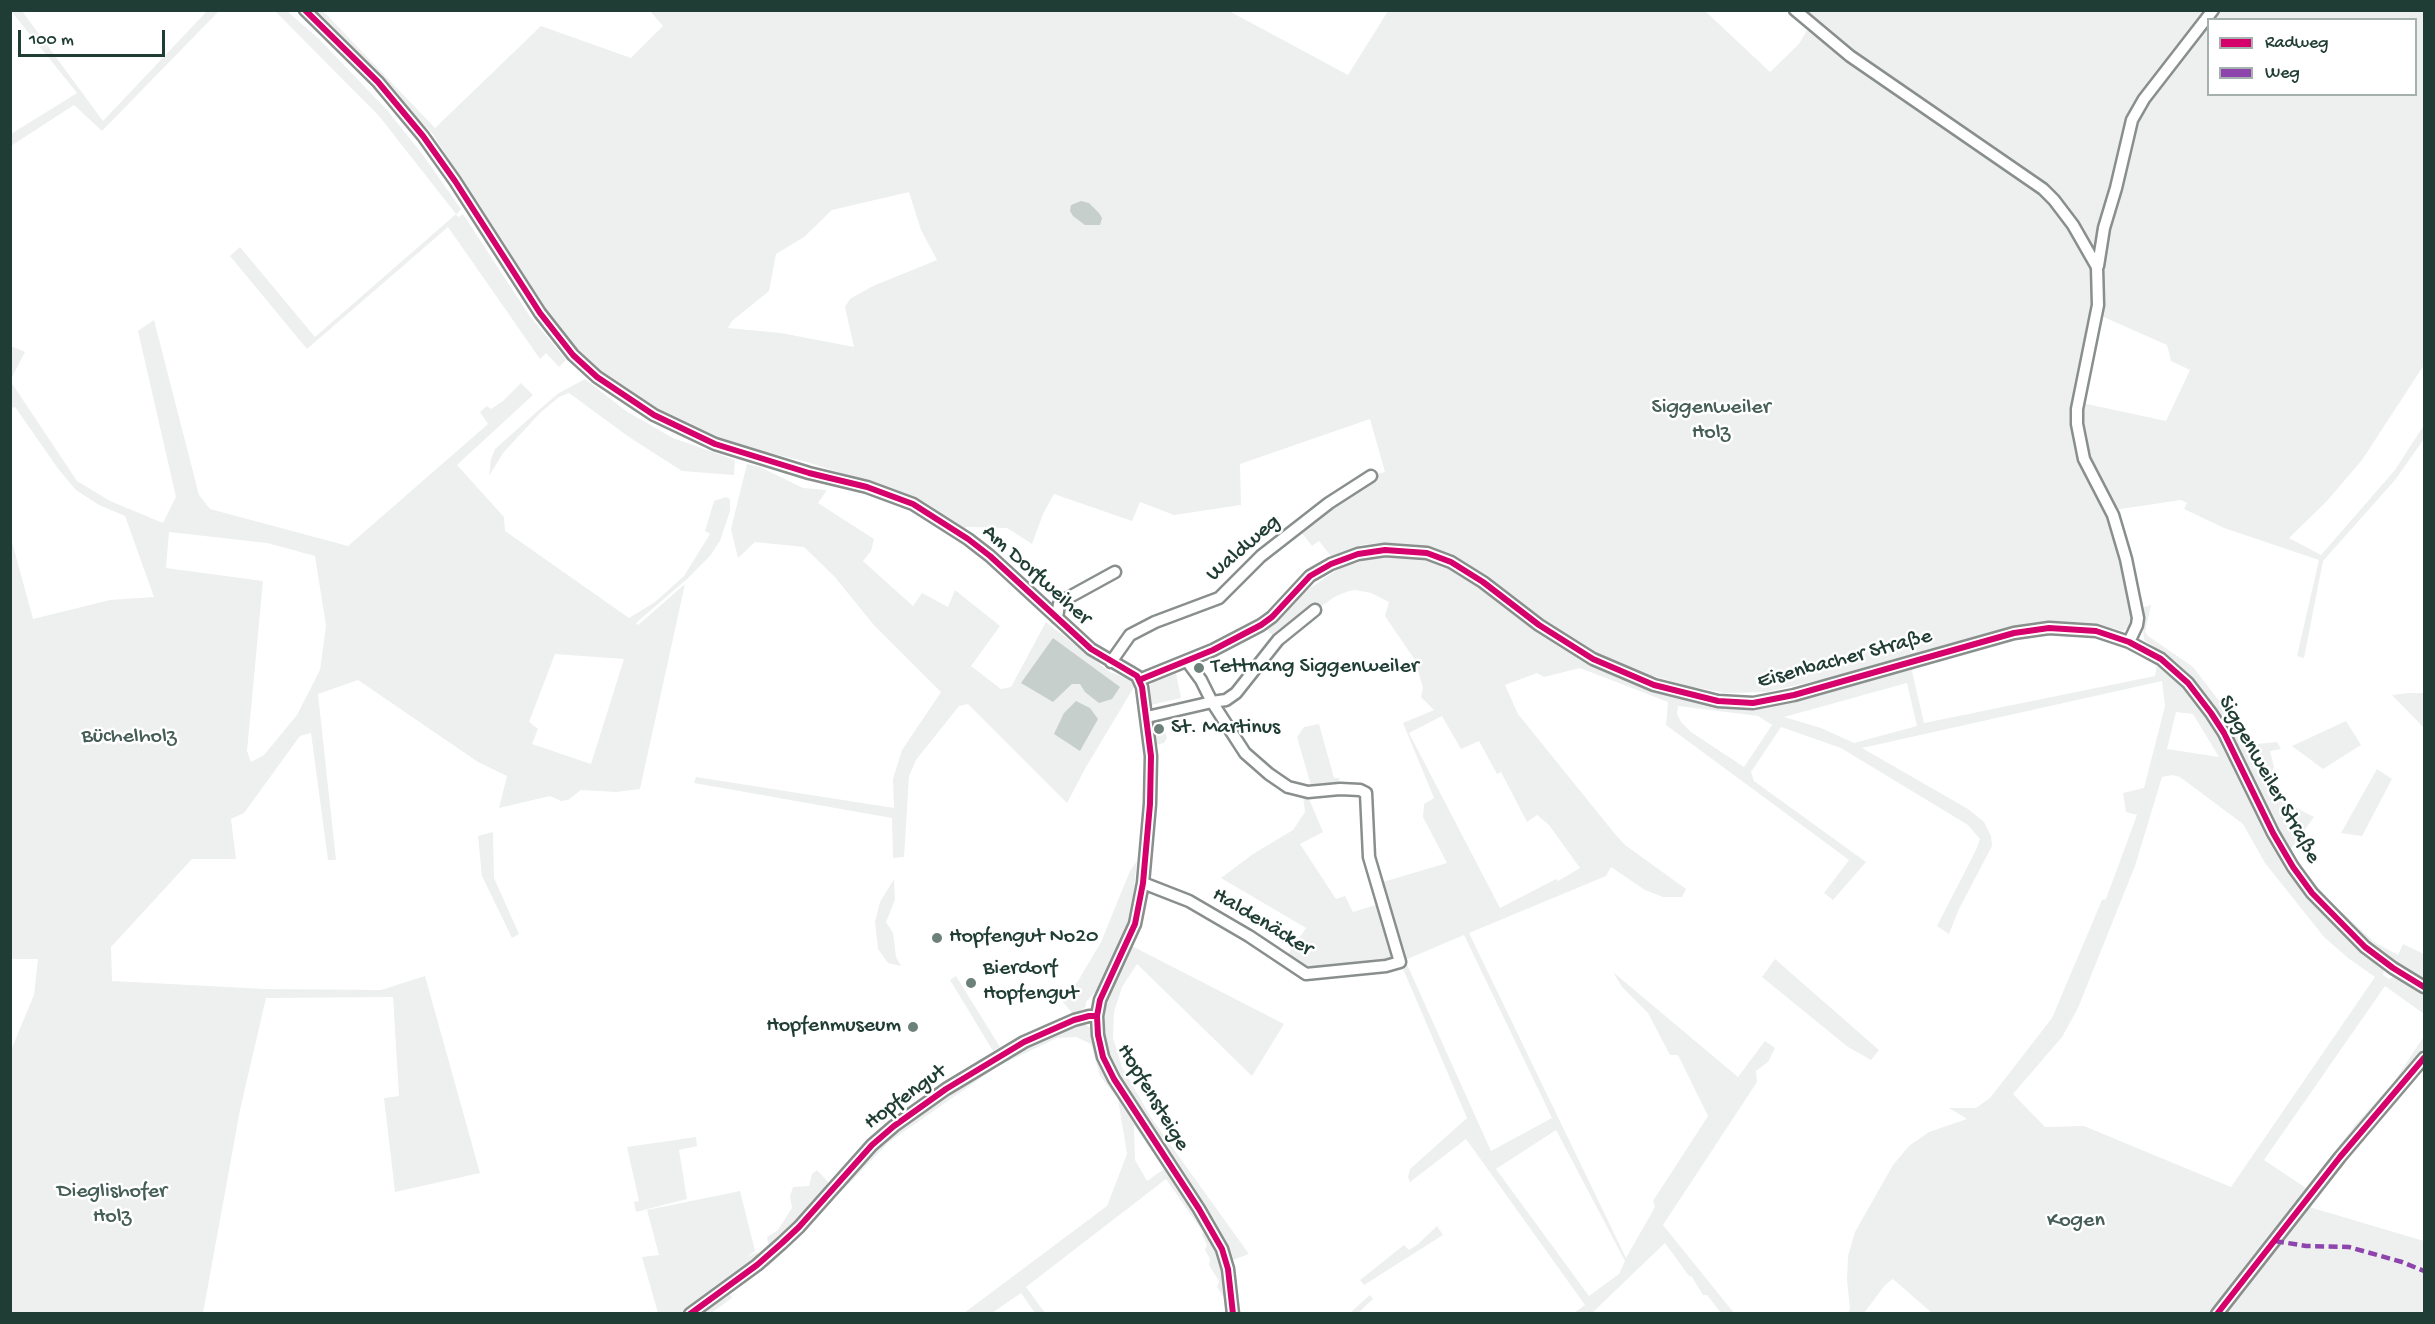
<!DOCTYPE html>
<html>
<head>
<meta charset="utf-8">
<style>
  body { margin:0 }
  #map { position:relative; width:2435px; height:1324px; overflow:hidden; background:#fff; font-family:"Gochi Hand",sans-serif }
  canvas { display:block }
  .frame { position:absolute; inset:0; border:12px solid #1f3d34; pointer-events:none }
  .legend { position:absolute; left:2207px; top:18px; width:210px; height:78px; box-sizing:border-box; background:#fff; border:2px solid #a5b1ae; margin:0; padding:8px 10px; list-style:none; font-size:18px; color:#1f3d34 }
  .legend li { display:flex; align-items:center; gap:12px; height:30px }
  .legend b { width:30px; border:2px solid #a5b1ae }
  .scale { position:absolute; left:18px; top:30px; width:147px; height:27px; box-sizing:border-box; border:3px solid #1f3d34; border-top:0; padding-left:8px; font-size:18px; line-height:21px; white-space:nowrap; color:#1f3d34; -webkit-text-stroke:4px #fff; paint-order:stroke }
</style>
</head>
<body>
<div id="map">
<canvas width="2435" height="1324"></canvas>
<div class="frame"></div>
<ul class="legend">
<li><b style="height:8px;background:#d6006c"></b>Radweg</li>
<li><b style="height:8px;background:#8e44ad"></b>Weg</li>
</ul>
<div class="scale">100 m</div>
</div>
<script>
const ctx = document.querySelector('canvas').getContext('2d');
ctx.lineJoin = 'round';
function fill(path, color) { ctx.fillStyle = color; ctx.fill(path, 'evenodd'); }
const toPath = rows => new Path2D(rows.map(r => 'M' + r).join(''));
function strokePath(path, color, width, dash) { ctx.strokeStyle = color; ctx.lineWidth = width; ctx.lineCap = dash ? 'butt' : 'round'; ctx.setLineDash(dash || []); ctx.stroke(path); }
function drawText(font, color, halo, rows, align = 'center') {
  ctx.font = font + ' "Gochi Hand",sans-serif'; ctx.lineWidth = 5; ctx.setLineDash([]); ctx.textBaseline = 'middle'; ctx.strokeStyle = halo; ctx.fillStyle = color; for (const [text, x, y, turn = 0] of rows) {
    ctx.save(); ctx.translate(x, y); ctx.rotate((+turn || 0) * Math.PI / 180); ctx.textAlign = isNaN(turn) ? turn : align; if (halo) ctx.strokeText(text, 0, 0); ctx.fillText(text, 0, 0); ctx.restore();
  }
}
const green = toPath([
  [1704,10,1770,72,1799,44,1809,27,1828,36,1799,11,2424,11,2424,365,2362,460,2327,501,2289,538,2321,555,2395,470,2424,425,2424,439,2395,480,2323,561,2304,658,2297,656,2319,560,2224,528,2184,509,2187,503,2181,500,2114,510,2090,467,2082,442,2082,403,2166,421,2190,370,2171,361,2167,345,2099,315,2074,430,2080,460,2105,506,2112,528,2133,608,2130,627,2123,631,2093,623,2045,621,2023,624,1833,677,1766,692,1726,693,1688,686,1650,675,1574,643,1452,554,1421,545,1380,543,1361,545,1331,556,1319,541,1312,546,1298,528,1371,476,1385,472,1370,419,1240,464,1241,505,1174,515,1140,502,1132,521,1054,494,1043,514,1032,544,1007,528,966,527,964,531,927,507,881,486,804,461,733,445,685,425,681,425,631,397,591,366,555,330,432,133,310,11,323,11,435,128,541,26,631,58,663,26,650,11,1229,11,1348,75,1388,11],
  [2208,20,2416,20,2416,94,2208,94],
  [909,192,921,230,937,260,873,286,850,299,845,307,854,347,781,333,728,328,732,321,769,291,776,254,804,237,832,210],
  [11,11,22,11,103,121,207,11,219,11,102,131,74,105,11,146,11,134,77,93],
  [275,11,287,11,319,39,387,110,423,155,461,209,456,215,459,217,463,214,529,315,566,360,559,367,546,353,540,359,448,227,307,349,230,256,240,247,315,337,456,214,379,116],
  [154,320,199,495,210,509,348,546,488,424,480,412,487,406,491,409,503,401,521,383,533,395,457,465,504,517,505,531,629,618,655,602,684,576,710,534,705,531,714,501,726,497,730,499,730,511,720,541,710,556,687,579,636,623,638,625,685,584,640,789,616,792,581,790,568,800,561,801,550,796,499,808,507,776,478,762,358,680,318,694,336,860,328,860,311,733,300,736,244,813,231,819,236,859,192,859,111,947,112,981,266,989,381,990,425,976,480,1173,395,1192,384,1098,399,1096,393,997,266,998,240,1110,203,1313,11,1313,11,1050,34,995,38,959,11,959,11,538,33,619,110,600,154,597,125,516,99,505,76,490,59,470,15,407,11,408,11,382,77,481,110,501,163,523,176,497,138,331],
  [169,532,267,543,315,556,326,626,320,670,297,715,264,755,251,762,247,751,263,581,166,568],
  [555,654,624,659,591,764,532,744,538,729,529,722],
  [11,346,25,352,11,379,10,346],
  [585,379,626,411,673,438,735,460,734,475,682,471,629,437,569,393,559,397,540,413,503,453,489,476,491,459,495,449,541,408,559,393],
  [747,464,760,467,803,488,827,490,818,503,874,539,871,551,863,561,913,606,922,593,948,607,955,590,1000,626,971,666,1001,689,1011,687,1046,622,1110,672,1137,682,1086,767,1067,803,968,704,959,706,916,760,909,776,904,857,893,858,892,818,694,783,696,777,894,808,893,779,902,750,941,692,873,624,834,576,804,547,755,542,738,558,731,529],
  [1053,638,1099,703,1080,684,1072,684,1053,702],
  [1392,555,1420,558,1456,570,1563,649,1620,677,1671,696,1707,705,1732,708,1765,707,1915,667,1912,671,1924,723,2155,676,2157,665,2171,675,2189,693,2206,714,2229,754,2273,844,2312,901,2339,931,2382,966,2384,969,2383,975,2389,979,2396,975,2424,992,2424,1014,2385,986,2264,1160,2306,1188,2356,1124,2394,1082,2424,1036,2424,1052,2306,1206,2424,1241,2424,1313,1932,1313,1893,1279,1885,1285,1864,1313,1848,1313,1850,1309,1847,1280,1848,1256,1855,1232,1893,1165,1909,1146,1929,1132,1967,1119,1949,1108,1976,1108,1990,1098,2052,1018,2102,900,2106,899,2137,815,2126,812,2123,793,2144,788,2165,706,2162,681,1862,748,1968,809,1984,822,1991,836,1992,846,1959,909,1949,934,1937,926,1976,850,1980,839,1968,825,1841,748,1781,727,1751,772,1754,781,1866,862,1833,900,1824,893,1849,860,1666,725,1668,702,1580,668,1544,677,1537,673,1505,685,1518,714,1615,834,1625,845,1686,889,1682,897,1663,897,1645,890,1611,867,1606,876,1469,933,1626,1258,1655,1207,1653,1201,1708,1116,1678,1055,1670,1055,1648,1013,1622,987,1613,972,1738,1077,1765,1041,1775,1048,1768,1062,1756,1071,1757,1082,1663,1225,1734,1313,1721,1313,1707,1295,1703,1295,1692,1277,1689,1276,1665,1243,1592,1313,1574,1313,1585,1305,1466,1139,1410,1182,1408,1177,1410,1169,1467,1118,1400,962,1310,975,1284,960,1306,928,1221,878,1253,854,1293,830,1305,812,1303,796,1307,794,1323,832,1300,844,1336,899,1345,896,1353,912,1382,903,1376,884,1447,863,1423,817,1424,804,1434,798,1403,723,1434,710,1421,697,1423,688,1415,660,1385,616,1389,602,1371,593,1355,590,1349,591,1336,596,1304,618,1278,640,1265,628,1276,621,1303,593,1340,568,1376,557],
  [1907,683,1917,726,1854,743,1821,728,1784,717],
  [1678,706,1758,716,1772,725,1744,767,1691,732,1681,722,1677,714],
  [2176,712,2193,714,2219,757,2167,749],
  [1442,716,1461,749,1479,741,1497,774,1501,772,1527,822,1537,815,1549,825,1580,868,1558,881,1556,879,1500,908,1409,733],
  [2172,775,2180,777,2243,824,2265,863,2324,937,2348,958,2375,977,2231,1187,2084,1126,2045,1127,2013,1094,2062,1037,2078,1008,2135,866,2162,777],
  [1464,935,1552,1118,1491,1151,1405,960],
  [1556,1130,1625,1261,1619,1274,1589,1296,1496,1169],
  [2151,605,2145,632,2148,636,2193,667,2233,719,2246,745,2277,742,2281,749,2270,751,2274,767,2265,784,2276,792,2275,797,2314,817,2290,850,2304,871,2332,903,2374,942,2398,955,2403,944,2424,954,2424,981,2382,954,2361,936,2323,898,2302,872,2288,852,2260,799,2232,736,2213,704,2190,675,2175,661,2144,640,2141,608],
  [1176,673,1181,698,1151,705,1148,689,1151,684,1157,679],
  [2408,693,2424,693,2424,728,2392,695],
  [1158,721,1163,726,1167,738,1164,743,1156,745,1153,725],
  [2346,721,2361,745,2323,769,2292,746],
  [1319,724,1334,778,1340,778,1336,786,1312,789,1297,737,1304,727],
  [2377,769,2392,779,2362,836,2341,833],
  [493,832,494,878,519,934,512,938,482,876,478,836],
  [1137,861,1131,915,1123,941,1116,950,1097,990,1086,1002,1086,1007,1073,1014,1062,1001,1078,981,1101,942,1130,871],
  [894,879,895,900,886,922,893,933,896,957,901,966,888,963,878,949,875,922,880,902],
  [1130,945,1284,1024,1252,1076,1137,964,1122,987,1114,1012,1113,1038,1122,1067,1152,1119,1249,1254,1230,1261,1126,1090,1106,1052,1102,1035,1102,1013,1107,995],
  [1775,959,1879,1050,1871,1060,1848,1047,1762,977],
  [956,976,1000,1047,993,1051,950,980],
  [1076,1024,1086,1025,1094,1030,1098,1052,1207,1229,1222,1266,1226,1283,1229,1313,1225,1313,1225,1299,1217,1287,1219,1281,1209,1265,1210,1259,1205,1250,1207,1245,1202,1235,1203,1232,1166,1179,1026,1287,1045,1313,1035,1313,1021,1293,992,1313,964,1313,1107,1206,1127,1154,1118,1099,1100,1076,1091,1044,1076,1037,1057,1038,998,1066,889,1142,771,1264,730,1294,732,1298,711,1313,694,1314,733,1285,879,1141,1001,1056],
  [1134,1125,1164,1169,1147,1181,1135,1160],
  [696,1137,697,1146,679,1150,687,1199,636,1212,634,1202,639,1201,627,1147],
  [817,1170,831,1185,773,1248,768,1243,767,1237,778,1230,792,1208,790,1196,793,1187,809,1186,812,1174],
  [740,1191,755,1251,747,1257,758,1252,758,1261,685,1313,658,1313,642,1257,659,1255,647,1210],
  [1437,1226,1443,1235,1364,1285,1360,1280,1404,1245,1409,1250,1417,1245],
  [1370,1295,1373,1299,1358,1313,1353,1313,1352,1311]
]);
const water = toPath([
  [1081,201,1089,203,1099,213,1102,218,1100,225,1085,225,1073,216,1070,211,1071,205],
  [1053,638,1120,687,1112,699,1099,703,1085,692,1080,684,1072,684,1053,702,1021,683],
  [1076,701,1090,708,1098,719,1080,751,1054,734,1064,713]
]);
const minor = toPath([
  [305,10,378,82,423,136,455,181,540,313,573,355,597,377,654,415,715,444,809,473,867,487,913,504,968,539,990,556,1091,649,1137,676,1142,687,1151,756,1150,804,1143,883,1135,924,1100,1000,1097,1016,1098,1035,1103,1057,1114,1079,1199,1209,1222,1249,1228,1269,1233,1314],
  [1795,10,1850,56,2043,189,2054,200,2073,225,2097,267,2098,305,2077,409,2077,424,2084,459,2113,515,2126,559,2138,618,2137,625,2129,642],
  [2098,266,2104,228,2116,188,2132,120,2144,99,2213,10],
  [1057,618,1059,604,1064,600,1115,572],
  [1187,661,1201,680,1212,702,1226,700,1236,693,1278,640,1315,610],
  [1111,662,1130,635,1155,622,1219,598,1261,556,1329,503,1371,476],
  [1139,680,1213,650,1261,625,1272,617,1310,576,1331,564,1358,554,1385,550,1427,553,1451,562,1483,582,1539,625,1593,659,1654,685,1718,701,1753,703,1794,695,2014,633,2049,628,2096,631,2129,642,2144,650,2161,659,2188,683,2211,713,2224,733,2273,833,2293,867,2312,893,2365,947,2393,968,2424,987],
  [1143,883,1189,901,1249,936,1306,974,1386,966,1400,962,1369,857,1366,793,1360,790,1340,789,1308,792,1288,787,1269,774,1245,753,1212,702,1147,717],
  [690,1314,757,1265,782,1243,799,1227,872,1145,894,1126,946,1089,1024,1042,1074,1020,1089,1016,1097,1016],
  [2217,1314,2340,1157,2424,1058]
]);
const quiet = toPath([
  [2275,1241,2306,1246,2349,1247,2402,1262,2424,1271]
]);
const cycleway = toPath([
  [305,10,378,82,423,136,455,181,540,313,573,355,597,377,654,415,715,444,809,473,867,487,913,504,968,539,990,556,1091,649,1137,676,1142,687,1151,756,1150,804,1143,883,1135,924,1100,1000,1097,1016,1098,1035,1103,1057,1114,1079,1199,1209,1222,1249,1228,1269,1233,1314],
  [1139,680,1213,650,1261,625,1272,617,1310,576,1331,564,1358,554,1385,550,1427,553,1451,562,1483,582,1539,625,1593,659,1654,685,1718,701,1753,703,1794,695,2014,633,2049,628,2096,631,2129,642,2144,650,2161,659,2188,683,2211,713,2224,733,2273,833,2293,867,2312,893,2365,947,2393,968,2424,987],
  [690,1314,757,1265,782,1243,799,1227,872,1145,894,1126,946,1089,1024,1042,1074,1020,1089,1016,1097,1016],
  [2217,1314,2340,1157,2424,1058]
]);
const markers = [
  [1199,668,6,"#6d817b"],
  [1159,729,6,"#6d817b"],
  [937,938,6,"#6d817b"],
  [971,983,6,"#6d817b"],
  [913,1027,6,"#6d817b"]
];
const parkNames = [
  ["Siggenweiler",1711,409],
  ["Holz",1711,434],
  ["Büchelholz",129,738],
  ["Dieglishofer",112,1193],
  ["Holz",112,1218],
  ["Kogen",2076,1222]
];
const streetNames = [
  ["Waldweg",1244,549,-41],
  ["Am Dorfweiher",1036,576,42],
  ["Eisenbacher Straße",1845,660,-15],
  ["Siggenweiler Straße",2268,780,61],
  ["Haldenäcker",1262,923,31],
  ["Hopfengut",906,1098,-36],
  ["Hopfensteige",1152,1098,59]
];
const poiNames = [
  ["Tettnang Siggenweiler",1211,668],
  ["St. Martinus",1171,729],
  ["Hopfengut No20",949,938],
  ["Bierdorf",983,970],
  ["Hopfengut",983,995],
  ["Hopfenmuseum",901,1027,"right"]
];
fill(green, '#edf0ef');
fill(water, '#c7cfcd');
strokePath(minor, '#898f8d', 15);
strokePath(minor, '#fff', 10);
strokePath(quiet, '#8e44ad', 4.5, [9, 4.5]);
strokePath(cycleway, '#d6006c', 6);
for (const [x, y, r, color] of markers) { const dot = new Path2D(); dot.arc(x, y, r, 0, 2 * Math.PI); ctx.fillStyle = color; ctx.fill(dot); strokePath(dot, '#fff', 2); }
drawText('22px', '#455e57', '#fff', parkNames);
drawText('22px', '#1f3d34', '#fff', streetNames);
drawText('22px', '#1f3d34', '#fff', poiNames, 'left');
</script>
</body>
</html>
